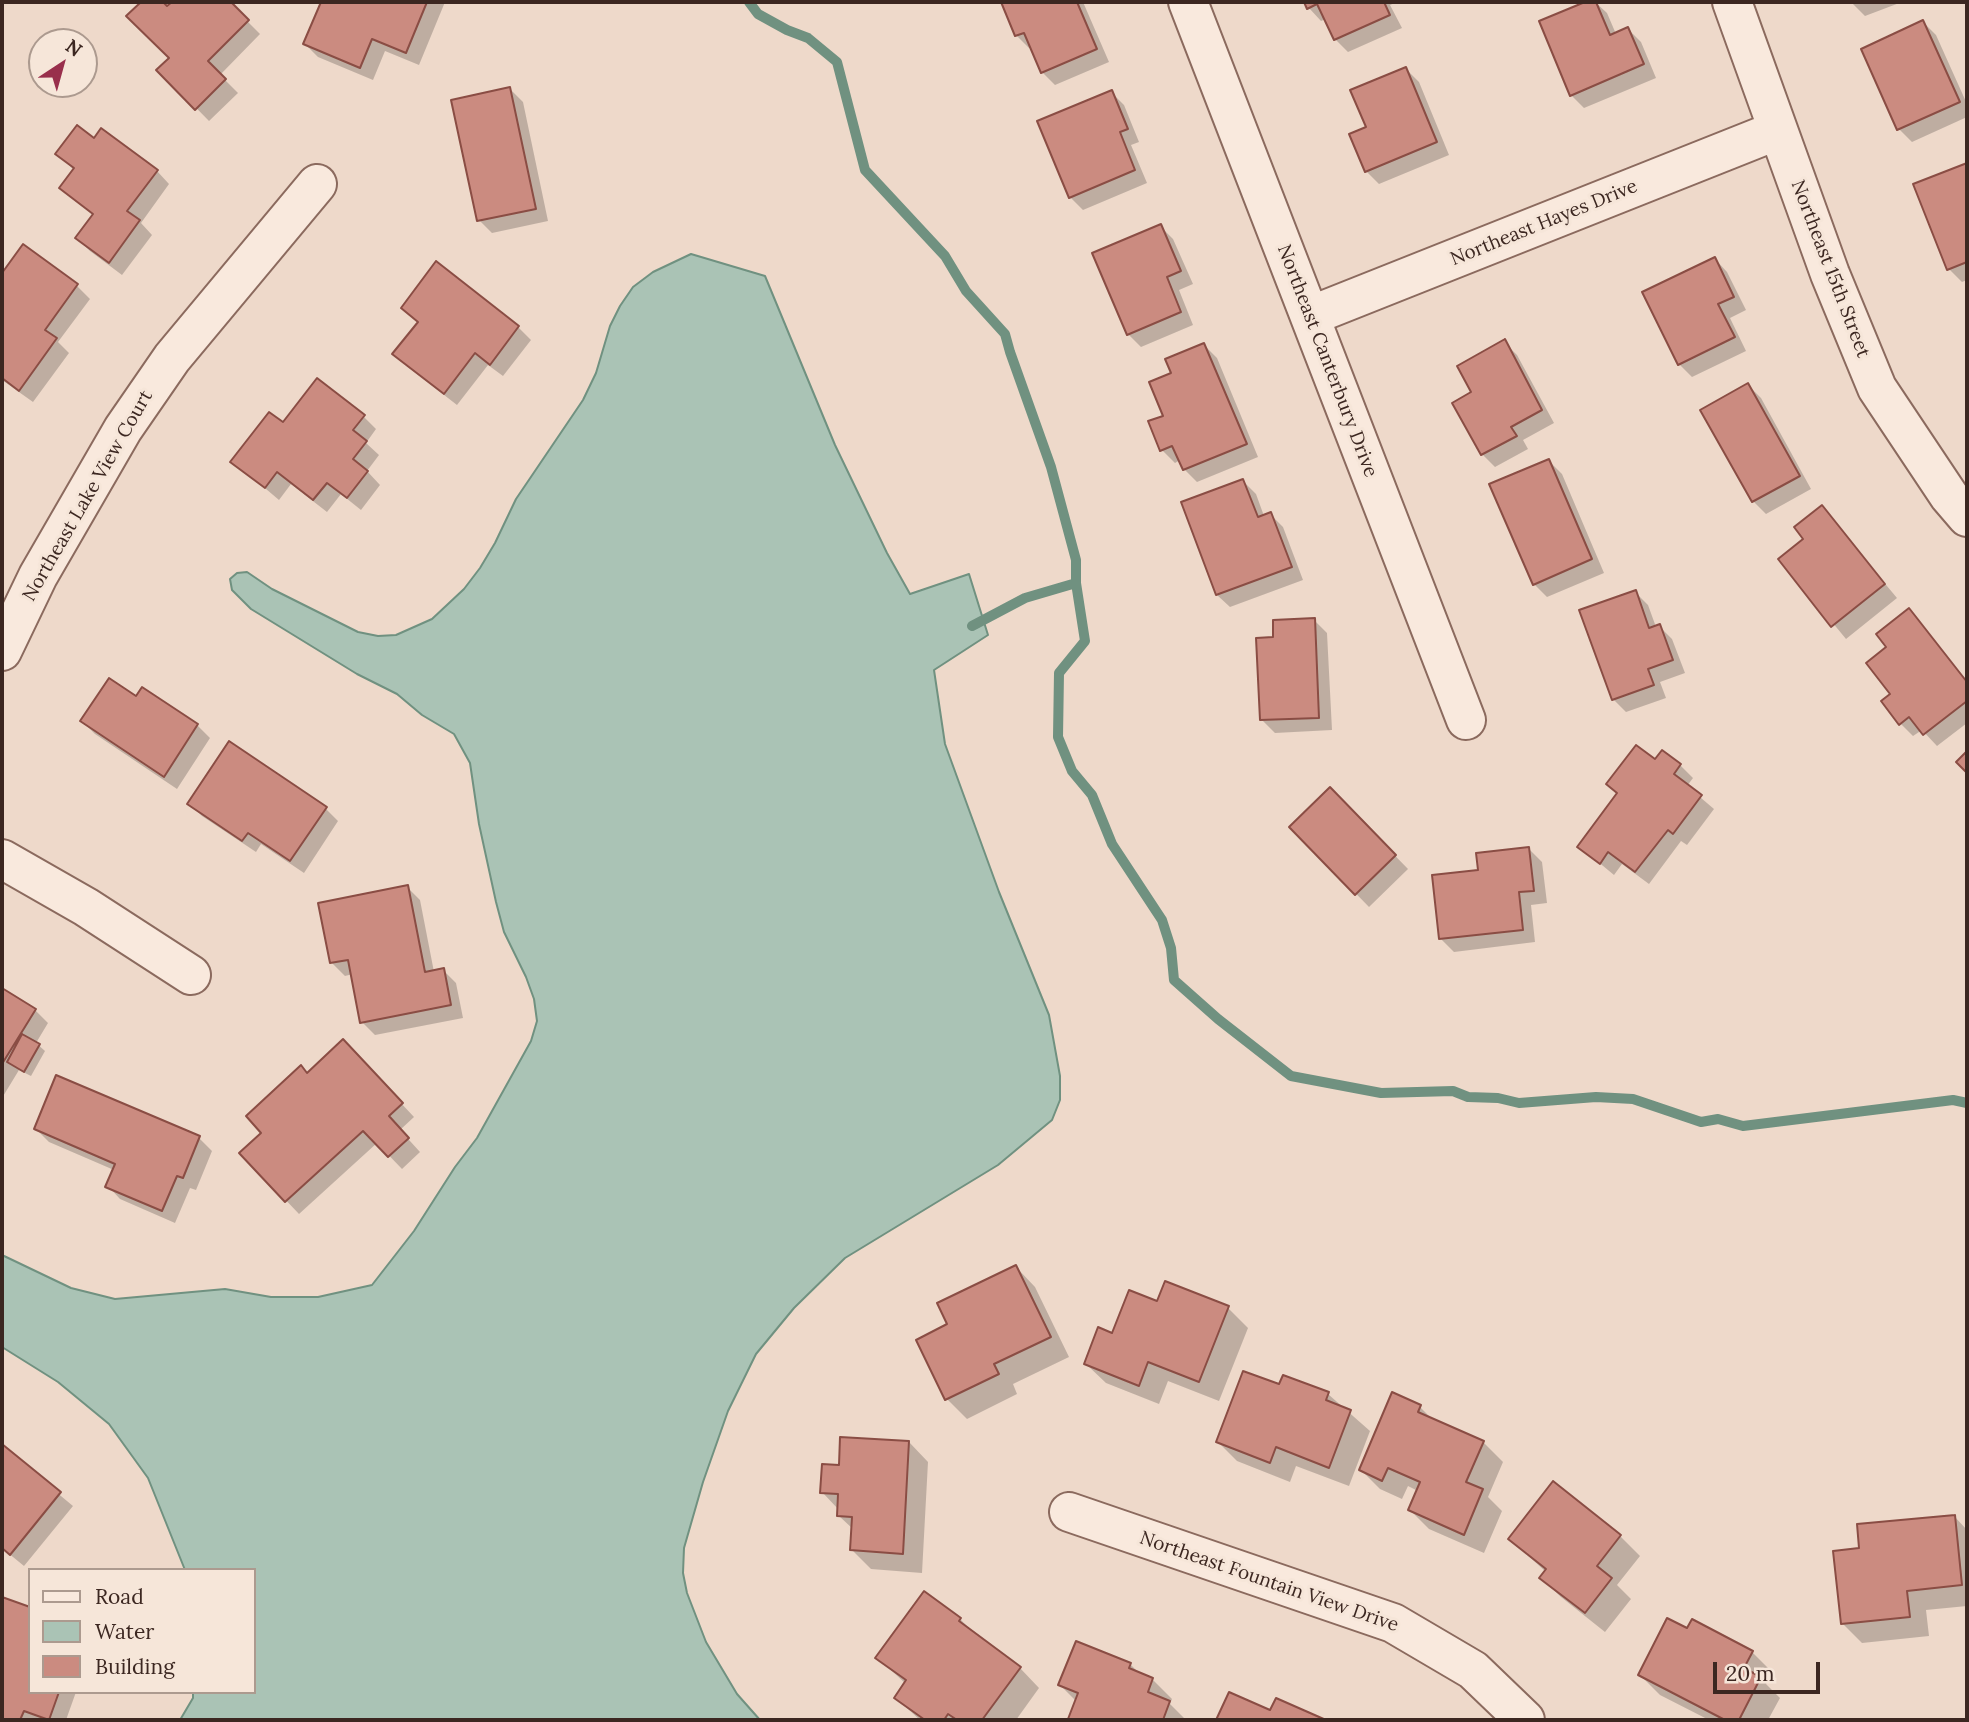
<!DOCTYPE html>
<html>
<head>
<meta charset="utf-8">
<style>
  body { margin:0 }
  #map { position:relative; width:1969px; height:1722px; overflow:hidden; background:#eed9ca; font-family:Lora,serif }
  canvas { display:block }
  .frame { position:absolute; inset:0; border:4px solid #3c2721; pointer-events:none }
  .legend { position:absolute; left:28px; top:1568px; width:228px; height:126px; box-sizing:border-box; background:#f6e6d9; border:2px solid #ac9a8f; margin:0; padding:9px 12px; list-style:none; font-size:21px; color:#3c2721 }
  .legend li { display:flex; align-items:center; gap:14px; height:35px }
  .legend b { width:35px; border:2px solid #ac9a8f }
  .north { position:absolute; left:28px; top:28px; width:70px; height:70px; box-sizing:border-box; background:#f6e6d9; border:2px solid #ac9a8f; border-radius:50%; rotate:36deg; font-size:19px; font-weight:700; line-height:28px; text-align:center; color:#3c2721 }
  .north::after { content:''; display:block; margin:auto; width:24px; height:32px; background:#992f4c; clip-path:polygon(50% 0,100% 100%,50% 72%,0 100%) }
  .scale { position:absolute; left:1713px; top:1662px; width:107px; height:32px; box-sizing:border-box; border:4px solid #3c2721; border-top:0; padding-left:9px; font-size:21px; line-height:24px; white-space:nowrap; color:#3c2721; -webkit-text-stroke:5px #f6e6d9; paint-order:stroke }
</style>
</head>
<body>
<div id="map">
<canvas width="1969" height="1722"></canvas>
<div class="frame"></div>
<ul class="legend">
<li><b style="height:9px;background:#f9e9dd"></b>Road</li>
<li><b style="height:19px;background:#aac3b5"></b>Water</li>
<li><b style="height:19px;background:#cb8b80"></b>Building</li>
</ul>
<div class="north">N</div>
<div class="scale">20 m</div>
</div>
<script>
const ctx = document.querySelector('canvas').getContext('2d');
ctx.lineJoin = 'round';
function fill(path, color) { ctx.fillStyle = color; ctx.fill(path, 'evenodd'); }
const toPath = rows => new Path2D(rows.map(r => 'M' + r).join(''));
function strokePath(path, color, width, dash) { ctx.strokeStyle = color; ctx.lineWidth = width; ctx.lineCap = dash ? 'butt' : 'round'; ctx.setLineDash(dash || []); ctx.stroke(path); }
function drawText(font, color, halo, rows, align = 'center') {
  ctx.font = font + ' Lora,serif'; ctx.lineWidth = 6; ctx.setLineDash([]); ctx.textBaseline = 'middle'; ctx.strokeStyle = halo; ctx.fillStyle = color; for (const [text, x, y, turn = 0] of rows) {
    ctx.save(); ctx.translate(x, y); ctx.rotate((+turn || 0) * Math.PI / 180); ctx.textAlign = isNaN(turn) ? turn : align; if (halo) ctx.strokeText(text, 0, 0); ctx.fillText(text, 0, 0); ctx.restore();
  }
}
const water = toPath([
  [691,254,765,276,835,445,887,553,910,594,969,574,988,635,934,670,945,744,999,892,1049,1015,1060,1076,1060,1100,1052,1120,998,1165,845,1258,794,1308,756,1354,728,1411,703,1482,684,1548,683,1573,687,1593,706,1642,737,1694,760,1720,180,1720,193,1698,193,1692,254,1692,254,1570,185,1570,148,1478,109,1424,58,1382,2,1347,2,1255,71,1288,115,1299,225,1289,271,1297,318,1297,372,1285,414,1231,455,1167,477,1138,531,1041,537,1021,534,999,526,977,504,932,496,902,479,824,470,763,454,734,422,715,397,694,357,674,251,609,232,590,230,579,237,573,247,572,272,589,358,632,378,636,396,635,432,619,464,589,480,568,495,543,516,499,583,400,596,373,610,326,620,306,633,287,653,272,691,254]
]);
const shadow = toPath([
  [143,2,161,2,168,8,174,2,228,2,260,34,220,75,238,93,209,121,159,70,171,58,129,16],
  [323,2,445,2,419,65,385,51,373,80,318,57,305,44],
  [1002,2,1083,2,1109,62,1055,85,1042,72,1032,47,1029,48,1016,35],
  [1306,2,1397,2,1390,5,1402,28,1348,52,1335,39,1326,19,1321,21,1309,8],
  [1590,2,1595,2,1607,13,1616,34,1628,29,1641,42,1656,78,1584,108,1571,95,1541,22],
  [1851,2,1902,2,1865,16],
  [1923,22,1936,35,1967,104,1967,117,1912,142,1899,129],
  [1406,69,1419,82,1449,155,1379,184,1366,171,1368,128],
  [510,89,523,102,548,221,492,233,479,220],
  [1111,92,1124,105,1139,142,1131,145,1147,183,1083,210,1070,197],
  [94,140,157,171,169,184,141,223,152,235,122,275,90,251,77,238,94,216,61,188,74,170,57,154],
  [1967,165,1967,280,1962,282,1949,269,1915,185],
  [1160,226,1173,239,1193,284,1179,290,1193,325,1141,347,1128,334],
  [23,246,77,286,90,299,58,342,69,353,33,402,2,380,2,276],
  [1715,259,1727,272,1746,310,1730,318,1746,351,1692,377,1679,364,1645,293],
  [437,264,518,327,531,340,503,376,488,365,457,405,408,367,395,354,419,323,403,307],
  [1504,342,1517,355,1554,423,1523,440,1528,449,1495,467,1482,454,1474,393],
  [1204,345,1217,358,1258,457,1197,482,1184,469,1180,460,1175,463,1162,450,1165,417,1173,374],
  [1748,385,1761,398,1811,489,1766,514,1753,501],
  [364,417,376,429,366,443,379,455,367,471,380,485,361,510,341,494,327,512,291,484,279,500,233,461],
  [1549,461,1562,474,1604,573,1547,597,1534,584],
  [1243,481,1256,494,1264,516,1270,514,1283,527,1303,580,1230,607,1217,595],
  [1821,507,1897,598,1846,639,1781,560,1806,540],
  [1635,592,1648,605,1656,627,1659,626,1672,639,1685,673,1660,682,1666,698,1626,712,1613,699],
  [1909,610,1967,681,1967,723,1937,746,1922,730,1913,736,1900,723,1892,694,1889,647],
  [1314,620,1327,633,1332,730,1275,733,1262,720,1275,639],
  [137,698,197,725,210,738,177,789,95,734,82,721],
  [1655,762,1680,765,1693,778,1687,786,1714,809,1687,845,1681,841,1649,884,1622,864,1614,875,1579,846,1618,794],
  [1330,789,1408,869,1369,907,1291,827],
  [189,803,326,809,338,821,304,873,261,844,256,852,202,816],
  [1529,849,1542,862,1547,903,1531,905,1535,942,1454,952,1441,939,1480,871],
  [407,887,420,900,434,972,443,970,456,983,463,1018,375,1035,362,1022,353,974,345,976,332,963],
  [2,990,35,1010,48,1023,36,1043,45,1051,31,1076,19,1070,2,1098],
  [356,1055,414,1117,400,1130,420,1152,402,1169,377,1143,299,1214,241,1153,263,1133,307,1074],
  [57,1078,199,1138,212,1151,196,1190,190,1188,175,1223,120,1199,108,1186,114,1170,49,1142,36,1129],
  [1016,1267,1035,1287,1069,1357,1013,1384,1017,1394,967,1419,947,1399,950,1325],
  [1166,1283,1228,1308,1248,1328,1219,1401,1168,1381,1159,1404,1106,1383,1086,1364,1113,1335,1158,1303],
  [1280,1387,1328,1394,1370,1431,1349,1486,1296,1466,1290,1482,1237,1461,1218,1442],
  [1420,1407,1435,1422,1483,1442,1503,1462,1488,1497,1502,1511,1484,1553,1429,1529,1410,1510,1418,1491,1408,1486,1402,1499,1380,1489,1361,1470],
  [909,1442,928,1462,922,1573,871,1569,852,1550,853,1529,839,1516,839,1510,822,1492,840,1467],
  [2,1447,73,1506,24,1566,2,1548],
  [1553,1484,1620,1536,1640,1556,1617,1585,1631,1599,1605,1632,1561,1597,1541,1578,1546,1572,1510,1539],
  [1954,1516,1967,1530,1967,1606,1926,1610,1929,1636,1862,1643,1842,1623,1861,1550],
  [2,1599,30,1609,30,1692,76,1692,66,1720,2,1720],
  [960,1619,979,1638,1020,1668,1039,1688,1016,1720,920,1720,896,1698,906,1684,878,1658],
  [1688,1631,1752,1652,1772,1672,1766,1684,1780,1698,1768,1720,1709,1720,1660,1695,1640,1675],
  [1130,1664,1140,1674,1152,1679,1172,1699,1170,1704,1186,1720,1070,1718,1076,1701,1060,1685],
  [1230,1694,1271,1713,1277,1700,1322,1720,1218,1720]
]);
const stream = toPath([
  [749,2,758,14,787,30,808,38,837,62,865,170,945,256,966,291,1005,334,1010,352,1051,467,1076,560,1076,583,1085,641,1059,673,1058,737,1072,771,1092,795,1112,844,1162,920,1171,948,1174,980,1218,1019,1291,1076,1381,1093,1453,1091,1468,1097,1498,1098,1519,1103,1596,1097,1633,1099,1701,1122,1718,1119,1743,1126,1953,1100,1967,1103],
  [972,626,1025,598,1076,583]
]);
const building = toPath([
  [141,2,163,2,167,6,172,2,231,2,249,20,208,61,226,79,195,110,156,70,169,58,126,16,141,2],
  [321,2,427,2,406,53,372,39,360,68,303,44,321,2],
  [1001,2,1077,2,1097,49,1041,73,1024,33,1015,36,1001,2],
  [1304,2,1384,2,1390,15,1334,40,1317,4,1307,9,1304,2],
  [1585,2,1596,2,1610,35,1628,27,1644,64,1570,96,1539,21,1585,2],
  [1923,20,1960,102,1897,130,1861,49,1923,20],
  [1406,67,1437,142,1365,172,1349,134,1366,127,1350,90,1406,67],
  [510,87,536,209,477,221,451,100,510,87],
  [1112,90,1128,129,1120,132,1135,170,1069,198,1037,121,1112,90],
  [77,125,94,138,101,128,158,170,127,211,140,220,109,263,75,238,93,214,59,188,74,168,55,154,77,125],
  [1967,163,1967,262,1947,270,1913,184,1967,163],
  [1161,224,1181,271,1167,277,1181,312,1127,335,1092,253,1161,224],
  [23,244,78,284,45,330,57,338,19,391,2,378,2,273,23,244],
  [1715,257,1734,297,1718,304,1735,337,1678,365,1642,292,1715,257],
  [436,261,519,326,490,365,475,353,444,394,392,354,418,322,401,308,436,261],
  [1505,339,1542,410,1511,427,1517,436,1481,455,1452,403,1471,392,1457,366,1505,339],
  [1204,343,1247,444,1183,470,1172,446,1160,451,1148,421,1163,416,1149,382,1171,373,1165,359,1204,343],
  [317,378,365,415,353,430,367,441,353,459,368,471,347,498,327,483,313,500,277,472,265,488,230,462,269,412,283,422,317,378],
  [1748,383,1800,476,1752,502,1700,410,1748,383],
  [1549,459,1592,559,1533,585,1489,484,1549,459],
  [1243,479,1258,517,1271,512,1292,567,1216,595,1181,502,1243,479],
  [1822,505,1885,584,1831,627,1778,559,1803,539,1794,527,1822,505],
  [1636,590,1649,628,1660,624,1673,660,1648,669,1654,685,1612,700,1579,610,1636,590],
  [1909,608,1967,682,1967,701,1923,735,1909,717,1899,725,1881,701,1890,694,1866,663,1886,647,1876,634,1909,608],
  [1315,618,1319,718,1260,720,1256,638,1273,637,1273,620,1315,618],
  [109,678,136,696,142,687,198,724,164,777,80,721,109,678],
  [229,741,327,807,290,861,248,833,242,841,187,804,229,741],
  [1636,745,1655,759,1662,750,1681,764,1674,774,1702,795,1673,834,1668,830,1635,872,1608,852,1600,864,1577,847,1617,793,1606,784,1636,745],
  [1967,751,1967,773,1956,762,1967,751],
  [1330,787,1396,855,1355,895,1289,827,1330,787],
  [1529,847,1534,891,1519,892,1523,930,1439,939,1432,875,1478,870,1476,853,1529,847],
  [408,885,425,972,444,968,451,1005,360,1023,348,960,330,963,318,903,408,885],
  [2,988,36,1009,2,1064,2,988],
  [22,1034,40,1044,24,1072,7,1062,22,1034],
  [343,1039,403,1103,389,1116,409,1138,388,1157,363,1131,285,1202,239,1153,261,1133,246,1116,301,1065,307,1073,343,1039],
  [56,1075,200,1136,183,1178,177,1176,162,1211,105,1187,115,1164,34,1129,56,1075],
  [1016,1265,1051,1337,994,1364,999,1374,945,1400,916,1340,947,1324,937,1303,1016,1265],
  [1165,1281,1229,1306,1199,1382,1148,1362,1139,1386,1084,1364,1098,1327,1112,1333,1129,1290,1157,1301,1165,1281],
  [1243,1371,1279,1384,1283,1375,1329,1392,1326,1400,1351,1410,1329,1468,1276,1447,1270,1463,1216,1442,1243,1371],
  [1392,1392,1421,1405,1418,1412,1484,1441,1466,1482,1483,1489,1464,1535,1408,1510,1420,1482,1388,1468,1382,1481,1359,1470,1392,1392],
  [840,1437,909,1441,903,1554,850,1550,852,1517,837,1516,838,1494,820,1493,822,1464,839,1465,840,1437],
  [2,1444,61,1492,10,1555,2,1548,2,1444],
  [1553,1481,1621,1535,1597,1566,1612,1578,1585,1613,1539,1578,1546,1569,1508,1539,1553,1481],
  [1955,1515,1962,1585,1907,1591,1910,1617,1841,1624,1833,1551,1859,1548,1857,1524,1955,1515],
  [924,1591,961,1618,959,1621,1021,1667,982,1720,957,1720,948,1714,944,1720,925,1720,894,1698,906,1680,875,1658,924,1591],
  [2,1597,30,1607,30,1692,59,1692,49,1720,24,1711,20,1720,2,1720,2,1597],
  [1667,1618,1687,1628,1692,1619,1753,1651,1744,1668,1761,1677,1739,1720,1725,1720,1638,1675,1667,1618],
  [1076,1641,1131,1663,1129,1668,1153,1678,1148,1692,1170,1701,1163,1720,1068,1719,1078,1693,1058,1685,1076,1641],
  [1229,1692,1270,1710,1276,1698,1326,1720,1216,1720,1229,1692]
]);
const minor = toPath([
  [1188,2,1466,720],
  [1732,2,1830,274,1877,388,1949,496,1967,517],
  [1310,316,1778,130],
  [2,651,38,576,123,429,172,358,317,184],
  [2,859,86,907,191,975],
  [1069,1512,1393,1623,1473,1670,1525,1720]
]);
const streetNames = [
  ["Northeast Hayes Drive",1544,223,-22],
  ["Northeast 15th Street",1830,269,69],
  ["Northeast Canterbury Drive",1327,361,69],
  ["Northeast Lake View Court",88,496,-60],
  ["Northeast Fountain View Drive",1269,1582,19]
];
fill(water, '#aac3b5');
strokePath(water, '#709180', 2);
fill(shadow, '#0003');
strokePath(stream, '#709180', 10);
fill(building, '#cb8b80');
strokePath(building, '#8a4d44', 2);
strokePath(minor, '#8b6a5e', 42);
strokePath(minor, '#f9e9dd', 38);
drawText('19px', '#3c2721', '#f6e6d9', streetNames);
</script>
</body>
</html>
